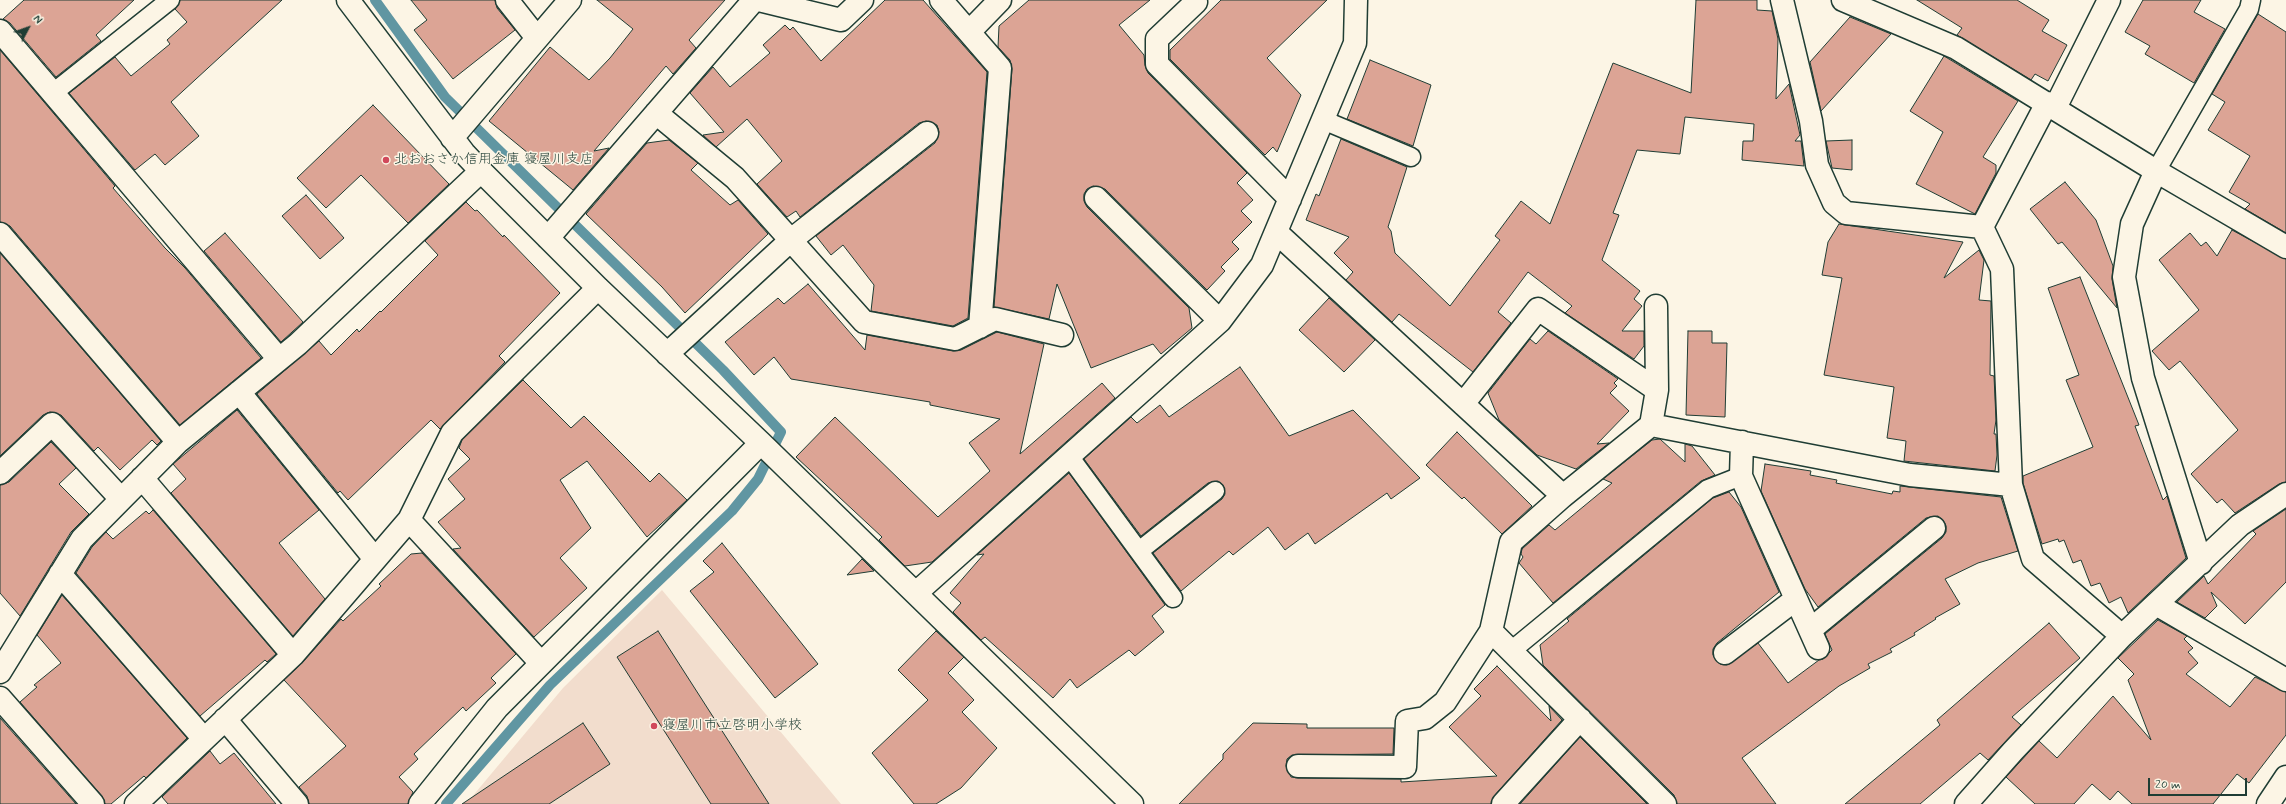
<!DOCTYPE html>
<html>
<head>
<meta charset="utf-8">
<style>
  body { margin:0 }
  #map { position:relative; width:2286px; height:804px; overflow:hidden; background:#fcf5e5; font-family:Mynerve,sans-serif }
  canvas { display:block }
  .north { position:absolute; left:8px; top:8px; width:40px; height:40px; -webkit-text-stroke:3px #fcf5e5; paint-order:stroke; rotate:49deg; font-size:11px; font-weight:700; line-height:16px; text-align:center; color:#1f3d34 }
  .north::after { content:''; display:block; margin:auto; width:14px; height:18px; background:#1f3d34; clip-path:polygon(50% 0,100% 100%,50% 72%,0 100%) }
  .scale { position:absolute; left:2148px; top:778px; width:99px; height:18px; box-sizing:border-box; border:2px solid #1f3d34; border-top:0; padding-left:5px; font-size:12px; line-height:14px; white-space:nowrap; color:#1f3d34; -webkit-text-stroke:3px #fcf5e5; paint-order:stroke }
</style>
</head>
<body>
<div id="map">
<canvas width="2286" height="804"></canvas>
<div class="north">N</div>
<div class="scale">20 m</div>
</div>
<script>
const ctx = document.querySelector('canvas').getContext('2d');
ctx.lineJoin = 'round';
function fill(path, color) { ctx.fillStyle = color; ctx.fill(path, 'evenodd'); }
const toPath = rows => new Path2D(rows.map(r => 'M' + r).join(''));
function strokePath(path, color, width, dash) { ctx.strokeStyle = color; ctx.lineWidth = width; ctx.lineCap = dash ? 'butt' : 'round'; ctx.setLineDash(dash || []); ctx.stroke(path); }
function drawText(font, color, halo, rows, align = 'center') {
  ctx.font = font + ' Mynerve,"Klee One",sans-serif'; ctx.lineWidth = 3; ctx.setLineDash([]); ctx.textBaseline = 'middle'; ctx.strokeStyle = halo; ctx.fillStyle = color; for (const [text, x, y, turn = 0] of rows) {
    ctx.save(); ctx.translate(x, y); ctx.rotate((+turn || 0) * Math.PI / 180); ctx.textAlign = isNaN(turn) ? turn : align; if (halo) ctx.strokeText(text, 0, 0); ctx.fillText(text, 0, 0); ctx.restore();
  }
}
const built = toPath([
  [662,590,841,804,466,804,563,688]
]);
const stream = toPath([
  [375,0,445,97,723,370,781,432,758,479,732,511,550,685,446,804]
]);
const building = toPath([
  [24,0,134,0,96,35,101,41,56,77,10,23,3,19,24,0],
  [180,0,282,0,171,102,199,136,165,165,155,154,135,170,69,93,115,57,131,76,170,44,167,40,187,22,175,9,180,0],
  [411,0,495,0,497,8,515,30,453,79,414,30,427,20,411,0],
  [597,0,725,0,689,40,696,48,673,74,666,66,594,151,609,148,573,190,489,121,550,47,589,80,610,58,633,29,597,0],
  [885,0,923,0,987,72,968,318,953,326,871,311,874,285,843,245,831,255,816,236,935,143,939,132,937,125,926,121,919,123,800,217,796,211,787,217,757,184,782,161,747,119,716,147,703,135,724,132,690,93,713,67,730,87,770,53,763,45,785,25,790,30,793,27,821,61,885,0],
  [1029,0,1150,0,1119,25,1144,55,1145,65,1148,73,1247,173,1237,183,1253,200,1241,211,1252,222,1232,242,1239,249,1221,267,1225,271,1207,290,1105,189,1093,186,1087,189,1084,194,1084,201,1087,207,1189,308,1192,328,1161,354,1153,344,1091,368,1057,284,1049,319,994,307,1012,69,1010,60,998,47,999,26,1029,0],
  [1221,0,1327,0,1267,58,1301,95,1277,152,1273,147,1265,155,1170,59,1170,50,1221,0],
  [1696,0,1757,0,1757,10,1772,11,1778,39,1776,99,1789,84,1800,135,1795,141,1801,141,1804,166,1742,160,1743,141,1753,141,1754,124,1685,117,1680,154,1637,150,1613,213,1619,215,1602,260,1640,291,1634,299,1642,306,1622,331,1644,331,1644,346,1634,359,1565,313,1572,306,1528,272,1498,312,1511,323,1473,372,1399,314,1392,322,1346,280,1353,272,1334,253,1349,237,1306,220,1316,194,1319,196,1341,139,1407,167,1388,227,1391,231,1395,253,1450,306,1500,240,1495,236,1521,201,1550,224,1613,63,1691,93,1696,0],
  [1917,0,2017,0,2049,20,2042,31,2067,45,2048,81,2035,74,2031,80,1957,35,1962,28,1917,0],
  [2143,0,2201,0,2194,12,2225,29,2194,83,2145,54,2150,46,2125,32,2143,0],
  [2258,14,2286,32,2286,233,2245,209,2250,204,2229,192,2250,156,2208,130,2225,102,2212,94,2258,14],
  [1850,17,1891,34,1821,111,1810,62,1850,17],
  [0,50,115,186,113,188,165,248,185,268,261,358,180,425,10,226,0,222,0,50],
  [1944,56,2018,101,1983,157,1996,165,1996,173,1975,214,1916,184,1943,132,1910,111,1944,56],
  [1370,60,1431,85,1413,146,1347,119,1370,60],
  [373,105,449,184,408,223,361,175,326,208,297,178,373,105],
  [669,140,698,163,691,170,730,205,738,200,768,234,685,313,662,287,586,214,647,143,669,140],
  [1852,140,1852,170,1832,168,1826,141,1852,140],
  [2065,182,2096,220,2113,266,2112,279,2117,308,2062,242,2058,244,2030,209,2065,182],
  [306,195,344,238,320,259,282,216,306,195],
  [466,202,475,211,477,210,503,237,504,235,560,293,499,356,505,362,440,429,431,420,348,500,340,491,338,493,257,394,319,341,331,355,357,329,359,332,380,311,381,312,438,255,425,241,466,202],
  [1839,224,1963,242,1944,278,1979,250,1984,260,1979,300,1991,301,1990,375,1994,376,1996,420,1994,434,1996,434,1997,455,1995,471,1904,461,1906,441,1887,438,1894,387,1824,375,1842,278,1822,275,1828,242,1839,224],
  [2232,230,2286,259,2286,482,2279,484,2235,513,2222,499,2217,503,2191,474,2238,430,2180,361,2169,370,2152,351,2199,310,2159,260,2190,233,2201,246,2206,242,2217,256,2232,230],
  [225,233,303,322,281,342,204,251,225,233],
  [0,253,161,441,157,445,152,440,120,470,98,447,94,451,61,415,50,412,43,415,0,456,0,253],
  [2080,277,2139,425,2135,426,2163,500,2167,496,2186,558,2128,613,2121,597,2109,603,2100,583,2091,586,2081,560,2073,563,2064,540,2059,542,2058,539,2042,544,2023,483,2023,476,2093,447,2066,380,2079,375,2048,288,2080,277],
  [808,284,865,350,867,335,953,351,961,350,997,332,1044,344,1020,454,1102,383,1115,398,932,562,905,566,879,540,882,537,796,457,835,417,938,517,990,471,969,443,1000,419,930,405,930,402,791,379,774,357,754,375,725,342,778,298,784,304,808,284],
  [1329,298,1375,340,1344,372,1299,330,1329,298],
  [1548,331,1618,379,1614,383,1617,386,1610,393,1629,411,1597,444,1609,443,1576,469,1537,455,1499,420,1488,393,1530,339,1536,344,1548,331],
  [1688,331,1712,331,1712,343,1727,343,1725,417,1686,415,1688,331],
  [1240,367,1289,436,1353,410,1420,478,1391,499,1387,493,1315,544,1308,533,1285,550,1268,527,1233,555,1229,551,1181,591,1153,553,1222,499,1225,494,1223,485,1218,481,1208,483,1141,536,1084,459,1131,417,1137,423,1160,405,1169,417,1240,367],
  [523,380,571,428,584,416,650,482,659,473,687,500,647,537,587,461,560,480,591,528,560,558,587,588,534,637,453,549,461,548,438,522,465,499,448,479,470,459,459,448,462,440,523,380],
  [237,410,319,510,279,543,325,599,293,636,171,493,186,479,173,464,237,410],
  [1457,432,1532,506,1502,534,1464,497,1462,499,1426,465,1457,432],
  [1660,439,1685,462,1685,444,1692,446,1715,475,1701,481,1553,603,1519,563,1523,557,1521,554,1522,549,1549,525,1555,530,1612,483,1603,479,1652,440,1660,439],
  [51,442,76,468,59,484,89,514,71,532,20,616,0,593,0,485,9,482,51,442],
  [1765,464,1811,471,1810,475,1837,480,1836,483,1892,494,1893,491,1900,492,1900,486,2001,497,2018,551,1978,563,1945,579,1960,604,1935,618,1936,619,1914,633,1915,635,1890,649,1892,652,1868,664,1870,668,1839,686,1742,758,1776,804,1677,804,1674,795,1543,665,1540,645,1569,621,1567,619,1713,498,1729,492,1741,507,1779,592,1717,643,1713,649,1713,655,1720,664,1727,665,1758,643,1788,683,1819,660,1823,659,1832,650,1825,634,1942,538,1946,532,1946,526,1943,520,1938,516,1926,518,1818,607,1805,589,1761,491,1765,464],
  [1069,473,1165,605,1152,616,1164,632,1135,656,1129,650,1077,688,1070,679,1053,698,985,637,981,640,953,612,961,603,950,593,984,554,977,555,1069,473],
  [2286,509,2286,582,2245,624,2211,592,2217,606,2205,618,2177,602,2204,576,2208,584,2256,534,2253,531,2286,509],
  [153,510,276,654,267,662,265,660,200,716,76,573,92,547,106,532,113,539,146,511,149,514,153,510],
  [722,543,818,664,775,698,690,591,714,572,703,561,722,543],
  [422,553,516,654,491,678,496,683,466,711,463,707,414,754,418,759,399,777,413,792,408,804,309,804,307,796,299,787,346,746,284,680,302,663,341,619,343,621,381,586,379,584,411,554,422,553],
  [862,559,874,571,847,575,862,559],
  [62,595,187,738,146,778,144,776,111,804,105,804,102,796,20,702,37,687,34,685,61,663,37,635,62,595],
  [2158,620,2187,636,2184,639,2193,648,2188,652,2198,663,2186,674,2230,707,2255,677,2286,692,2286,735,2249,783,2237,774,2213,804,2132,804,2118,791,2110,800,2092,784,2074,804,2035,804,2006,777,2039,741,2057,758,2113,696,2151,740,2128,680,2134,674,2118,658,2158,620],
  [2049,623,2080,658,2012,717,2021,725,1988,760,1980,753,1920,804,1845,804,1940,725,1937,720,2049,623],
  [658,631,769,804,711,804,617,657,658,631],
  [936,631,964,657,948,673,974,700,962,712,997,748,961,788,936,804,914,804,872,753,928,700,898,670,936,631],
  [1497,666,1551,721,1549,706,1562,720,1494,796,1491,804,1179,804,1223,759,1223,754,1253,723,1307,724,1307,728,1394,728,1393,754,1292,755,1287,759,1286,766,1291,777,1298,778,1401,779,1401,782,1497,776,1449,727,1481,696,1474,689,1497,666],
  [0,718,76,804,0,804,0,718],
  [583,723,610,764,549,804,462,804,583,723],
  [1580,737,1647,804,1520,804,1580,737],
  [210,751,220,764,234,753,276,804,168,804,162,797,210,751]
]);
const service = toPath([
  [53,93,170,0],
  [1323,120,1411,157],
  [2156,171,2249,9,2251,0],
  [1069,456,1173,598],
  [1139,551,1215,491],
  [1511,651,1708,489,1741,476]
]);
const minor = toPath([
  [348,0,464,153,481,171,598,288,761,443,1132,804],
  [507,0,537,38],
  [759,0,841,20,862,0],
  [941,0,1000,68,980,327],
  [1195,0,1196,2,1157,39,1157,64,1290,199],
  [1782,0,1811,121,1817,165,1834,203,1846,213,1982,227,2002,269,2011,485,2033,559,2122,636],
  [1843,0,1956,48,2156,171,2286,247],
  [0,31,279,359],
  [969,32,1000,0],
  [2055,108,2109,0],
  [656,113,735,178,864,322,955,339,995,319,1062,335],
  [452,138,570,0],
  [2156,171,2132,224,2124,277,2143,378,2201,563],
  [1096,198,1220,321],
  [1982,227,2047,103],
  [1276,232,1563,496],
  [0,234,178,442],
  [548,238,754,0],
  [667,354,791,240,927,133],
  [239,392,375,559],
  [1463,404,1538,309,1657,390],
  [1651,425,1657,390,1656,306],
  [1742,442,1741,476,1818,648],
  [0,473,52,424,121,499],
  [142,478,293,655],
  [409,520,541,663],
  [60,574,204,739],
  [916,593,1220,321,1262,265,1355,43,1356,0],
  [2156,604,2240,525,2286,494],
  [1810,630,1934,528],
  [1491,631,1665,804],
  [1725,653,1796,599],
  [0,672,82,539,178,442,298,344,481,171],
  [0,698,93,804],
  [225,719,297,804],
  [1298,766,1405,767,1407,721,1425,718,1445,702,1491,631,1511,542,1563,496,1651,425,1910,475,2011,485],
  [136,804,293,655,409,520,452,433,598,288],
  [420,804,497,708,761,443],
  [1503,804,1580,719],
  [1966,804,2013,751,2122,636,2156,604,2286,680],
  [2268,804,2286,777]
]);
const markers = [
  [386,160,4,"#d1495b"],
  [654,726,4,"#d1495b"]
];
const poiNames = [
  ["北おおさか信用金庫 寝屋川支店",394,160],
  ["寝屋川市立啓明小学校",662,726]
];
fill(built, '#f2ddcd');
strokePath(stream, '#6096a2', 10);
fill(building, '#dca495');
strokePath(building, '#1f3d34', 1);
strokePath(service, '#1f3d34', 21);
strokePath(minor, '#1f3d34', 25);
strokePath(service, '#fcf5e5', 18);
strokePath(minor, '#fcf5e5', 22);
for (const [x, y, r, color] of markers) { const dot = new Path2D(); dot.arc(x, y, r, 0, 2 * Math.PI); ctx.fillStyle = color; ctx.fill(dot); strokePath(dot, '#fcf5e5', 1.5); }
drawText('14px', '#1f3d34', '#fcf5e5', poiNames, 'left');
</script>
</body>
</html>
